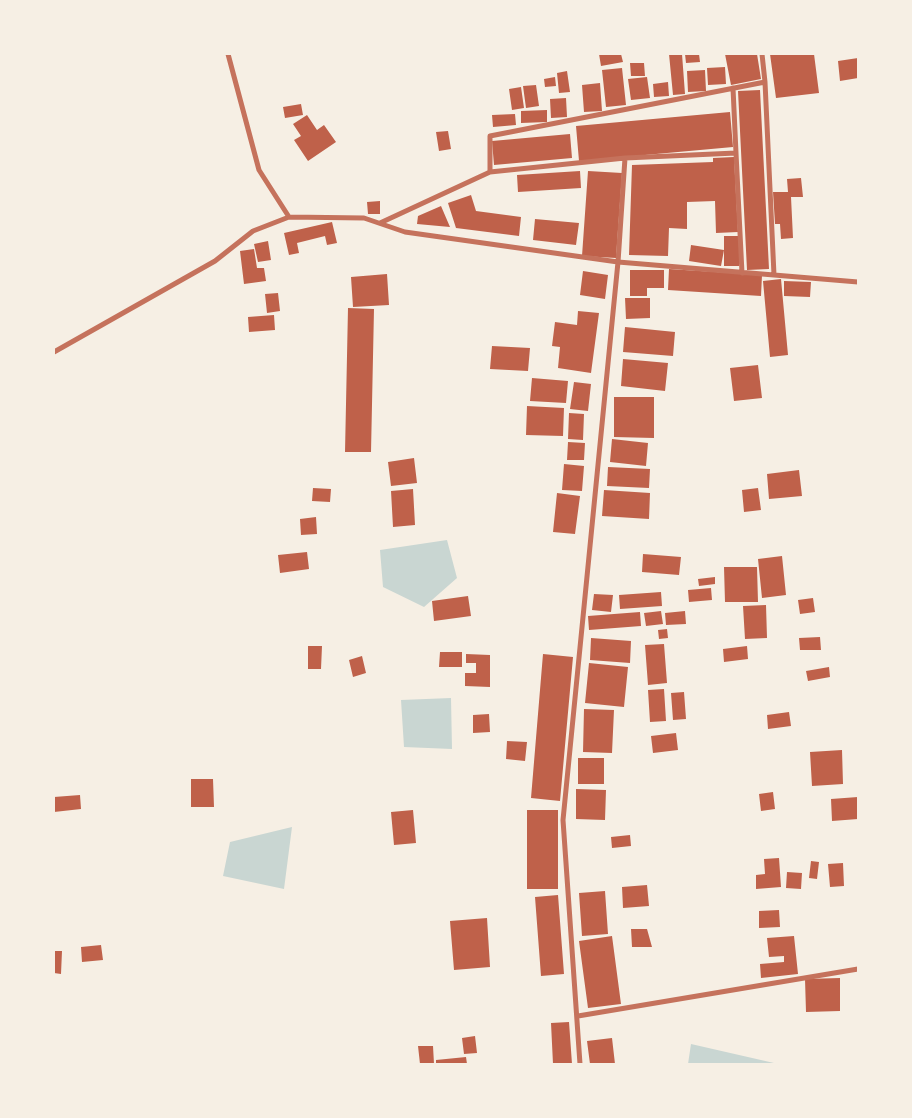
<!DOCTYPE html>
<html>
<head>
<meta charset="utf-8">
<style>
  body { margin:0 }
  #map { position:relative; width:912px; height:1118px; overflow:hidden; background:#f6efe4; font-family:"IBM Plex Sans",sans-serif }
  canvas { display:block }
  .frame { position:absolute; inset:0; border:55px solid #f6efe4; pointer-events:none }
</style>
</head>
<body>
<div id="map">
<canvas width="912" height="1118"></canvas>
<div class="frame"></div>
</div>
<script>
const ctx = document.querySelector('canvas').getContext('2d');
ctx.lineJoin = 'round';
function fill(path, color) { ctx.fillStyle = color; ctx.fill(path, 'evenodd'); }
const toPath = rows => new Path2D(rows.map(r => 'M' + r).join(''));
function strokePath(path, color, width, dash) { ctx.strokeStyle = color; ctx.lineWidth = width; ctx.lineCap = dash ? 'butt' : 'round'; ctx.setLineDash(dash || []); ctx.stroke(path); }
const water = toPath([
  [447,540,457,578,424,607,383,587,380,550],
  [451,698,452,749,404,747,401,700],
  [292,827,284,889,223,876,230,842],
  [691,1044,774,1063,775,1064,688,1064]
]);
const building = toPath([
  [599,54,621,54,623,62,601,66],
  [669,54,682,54,685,94,673,95],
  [685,54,699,54,700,62,686,63],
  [725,54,757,54,761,79,731,85],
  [770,54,814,54,819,93,776,98],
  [858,58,858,78,840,81,838,61],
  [630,63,644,63,645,76,631,76],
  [725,67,726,84,708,85,707,68],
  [622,68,626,105,606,107,602,70],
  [705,70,706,91,688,92,687,71],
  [567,71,570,92,559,93,557,73],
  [555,77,556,86,545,87,544,79],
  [647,77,650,98,631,100,628,79],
  [668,82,669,96,654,97,653,84],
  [600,83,602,111,584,112,582,85],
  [536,85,539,106,526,108,523,86],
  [521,87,524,108,512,110,509,89],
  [760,90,769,269,747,270,738,91],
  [566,98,567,117,551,118,550,99],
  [301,104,303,115,285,118,283,107],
  [547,110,547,122,521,123,521,111],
  [730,112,733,147,579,161,576,126],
  [515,114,516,125,493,127,492,115],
  [307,115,317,130,324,125,336,142,308,161,294,140,301,136,293,124],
  [448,131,451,149,439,151,436,132],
  [570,134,572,158,494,165,492,141],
  [734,157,738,232,716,233,715,201,687,202,687,229,669,228,668,256,629,255,632,165,713,162,713,158],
  [580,171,581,188,518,192,517,175],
  [588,171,622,173,616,258,582,256],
  [801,178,803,197,791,197,793,238,781,239,780,224,775,224,773,192,788,192,787,179],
  [471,195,476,211,521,217,519,236,456,228,448,203],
  [380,201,380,214,368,214,367,202],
  [441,206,450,227,417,224,418,216],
  [535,219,579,223,576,245,533,240],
  [332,222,337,243,327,245,325,236,297,243,299,253,289,255,284,233],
  [724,236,739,236,739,266,724,266],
  [268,241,271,260,258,262,254,244],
  [691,245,724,250,721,266,689,261],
  [254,249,257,268,264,268,266,281,244,284,240,251],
  [669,269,762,275,761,296,668,290],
  [630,270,664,270,664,288,647,288,647,296,630,296],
  [583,271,608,275,605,299,580,295],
  [387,274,389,305,353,307,351,277],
  [781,279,788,355,770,357,763,281],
  [784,281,811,282,810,297,784,296],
  [278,293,280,311,267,313,265,294],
  [625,298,650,298,650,318,626,319],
  [348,308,374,309,371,452,345,452],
  [578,311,599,313,591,373,558,368,560,347,552,346,555,322,577,325],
  [274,315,275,330,249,332,248,317],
  [625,327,675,332,673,356,623,352],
  [492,346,530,348,528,371,490,369],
  [623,359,668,363,665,391,621,386],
  [758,365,762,398,734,401,730,368],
  [532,378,568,381,566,403,530,401],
  [574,382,591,384,588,411,570,409],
  [614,397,654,397,654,438,614,437],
  [527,406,564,408,563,436,526,435],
  [569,413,584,414,583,440,568,439],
  [612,439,648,443,646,466,610,462],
  [568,442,585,443,584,460,567,460],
  [414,458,417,483,391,486,388,462],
  [564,464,584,466,582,491,562,490],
  [608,467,650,469,649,488,607,486],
  [799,470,802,496,769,499,767,474],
  [313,488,331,489,330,502,312,501],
  [758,488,761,510,744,512,742,490],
  [413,489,415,525,393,527,391,491],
  [604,490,650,493,649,519,602,516],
  [557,493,580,496,575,534,553,532],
  [316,517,317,534,301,535,300,519],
  [307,552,309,569,280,573,278,555],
  [643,554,681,557,679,575,642,572],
  [782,556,786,595,762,598,758,559],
  [724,567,757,567,758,602,725,602],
  [715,577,715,584,699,586,698,579],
  [711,588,712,600,689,602,688,590],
  [661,592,662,606,620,609,619,595],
  [594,594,613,595,611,612,592,610],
  [468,596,471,616,434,621,432,601],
  [813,598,815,612,800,614,798,600],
  [766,605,767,638,745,639,743,606],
  [661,611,663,624,646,626,644,613],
  [685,611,686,624,666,625,665,613],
  [640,612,641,626,589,630,588,616],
  [667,629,668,638,659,639,658,630],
  [820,637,821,650,800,650,799,638],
  [591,638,631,641,630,663,590,660],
  [664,644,667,683,648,685,645,645],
  [308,646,322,646,321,669,308,669],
  [747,646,748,659,724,662,723,649],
  [440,652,462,652,462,667,439,667],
  [466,654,490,655,490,687,465,686,465,673,476,673,476,663,466,663],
  [543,654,573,657,560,801,531,798],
  [362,656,366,673,353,677,349,660],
  [589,663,628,667,624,707,585,703],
  [829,667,830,677,808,681,806,671],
  [664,689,666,721,650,722,648,690],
  [684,692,686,719,673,720,671,693],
  [584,709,614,710,612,753,583,752],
  [789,712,791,726,768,729,767,715],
  [489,714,490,732,473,733,473,715],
  [676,733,678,750,653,753,651,736],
  [507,741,527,742,525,761,506,759],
  [842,750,843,784,812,786,810,752],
  [578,758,604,758,604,784,578,784],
  [191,779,213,779,214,807,191,807],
  [576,789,606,790,605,820,576,819],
  [773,792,775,809,761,811,759,794],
  [80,795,81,809,54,812,54,797],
  [858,797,858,819,832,821,831,799],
  [413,810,416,843,394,845,391,812],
  [527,810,558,810,558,889,527,889],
  [630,835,631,846,612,848,611,837],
  [779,858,781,887,756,889,756,875,765,874,764,859],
  [811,861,819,862,817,879,809,878],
  [843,863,844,886,830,887,828,864],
  [787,872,802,873,801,889,786,888],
  [647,885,649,906,623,908,622,887],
  [605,891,608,934,582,936,579,893],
  [558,895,564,974,541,976,535,897],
  [779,910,780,927,759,928,759,911],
  [487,918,490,967,454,970,450,921],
  [631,929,647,929,652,947,632,947],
  [612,936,621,1004,588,1008,579,941],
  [794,936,798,974,761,978,760,964,784,962,784,956,769,957,767,938],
  [101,945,103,960,82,962,81,947],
  [54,951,62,951,61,974,54,973],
  [840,978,840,1011,806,1012,805,979],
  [569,1022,572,1064,553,1064,551,1023],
  [475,1036,477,1053,464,1054,462,1038],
  [612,1038,615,1064,590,1064,587,1041],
  [418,1046,433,1046,434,1064,420,1064],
  [466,1057,467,1064,436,1064,436,1060]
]);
const minor = toPath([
  [228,54,259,170,289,217],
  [762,54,765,82,774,275],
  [733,88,736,153],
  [490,172,490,136,765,82],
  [380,223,490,172,625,158,736,153,742,273],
  [54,352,215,261,253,231,289,217,364,218,405,232,618,262,858,282],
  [578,1016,858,969],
  [580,1064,563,820,618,262,625,158]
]);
fill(water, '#c9d6d2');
fill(building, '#bf614a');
strokePath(minor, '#c5725c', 5);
</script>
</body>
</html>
